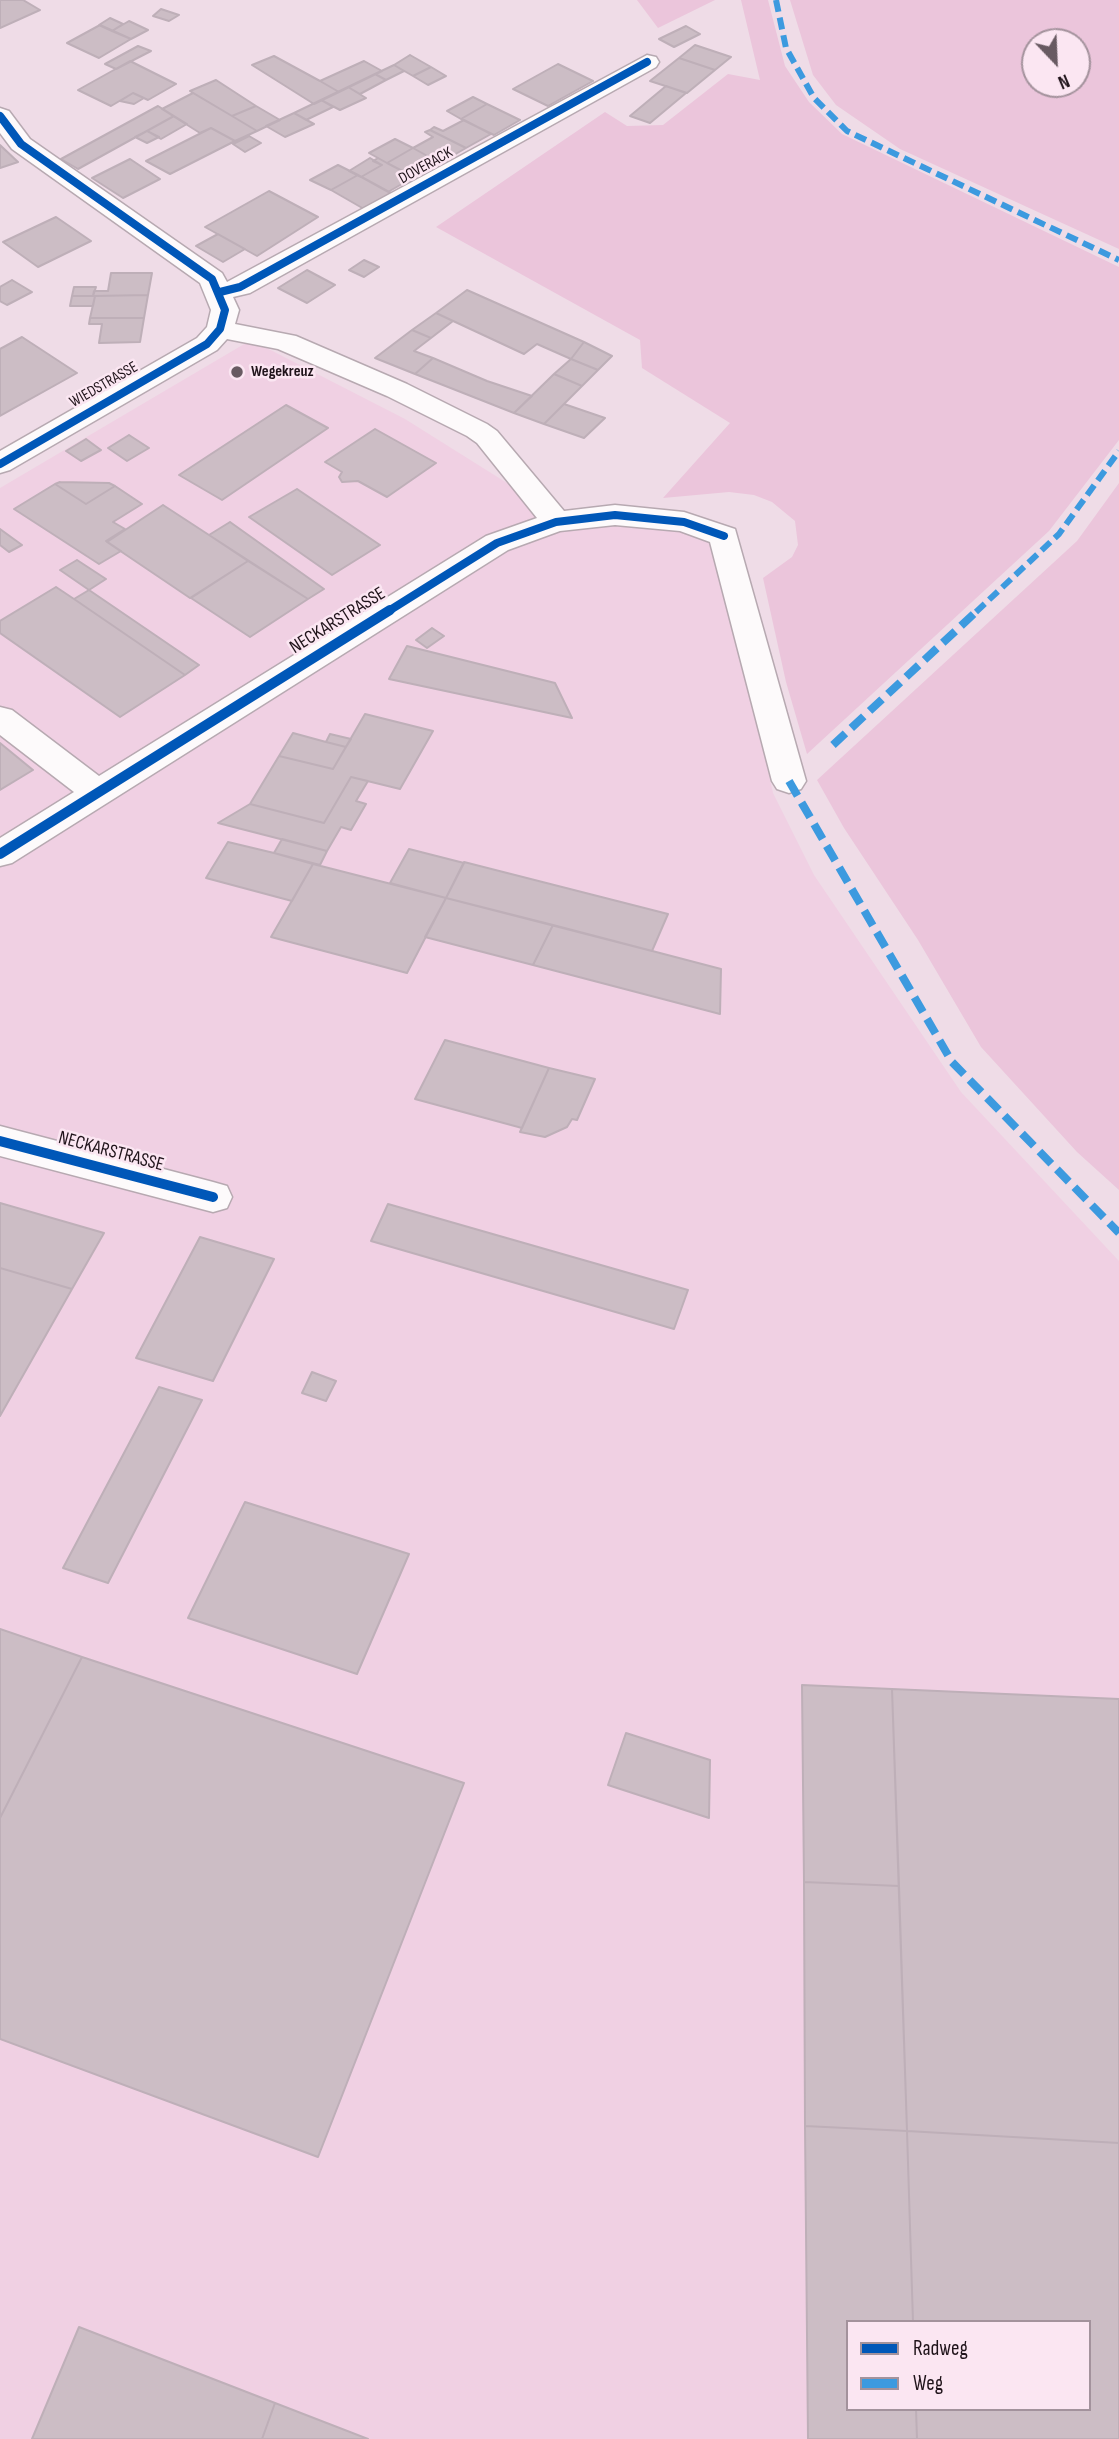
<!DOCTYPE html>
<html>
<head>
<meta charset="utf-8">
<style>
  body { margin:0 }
  #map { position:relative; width:1119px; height:2439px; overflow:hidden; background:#efdce7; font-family:"Sofia Sans Condensed",sans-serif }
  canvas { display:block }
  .legend { position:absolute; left:846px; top:2320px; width:245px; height:91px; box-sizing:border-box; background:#fbe6f2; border:2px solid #a3929c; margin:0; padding:9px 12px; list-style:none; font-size:21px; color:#20141b }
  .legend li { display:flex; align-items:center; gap:14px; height:35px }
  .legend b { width:35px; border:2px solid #a3929c }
  .north { position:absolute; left:1021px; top:28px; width:70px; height:70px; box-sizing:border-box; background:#fbe6f2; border:2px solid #a3929c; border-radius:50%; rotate:157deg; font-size:19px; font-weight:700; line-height:28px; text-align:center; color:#20141b }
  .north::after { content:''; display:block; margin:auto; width:24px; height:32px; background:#685a62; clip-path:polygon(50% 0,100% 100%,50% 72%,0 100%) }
</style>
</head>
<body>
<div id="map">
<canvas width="1119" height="2439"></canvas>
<ul class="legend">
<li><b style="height:9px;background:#0057b8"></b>Radweg</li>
<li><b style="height:9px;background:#3c9adf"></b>Weg</li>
</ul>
<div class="north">N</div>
</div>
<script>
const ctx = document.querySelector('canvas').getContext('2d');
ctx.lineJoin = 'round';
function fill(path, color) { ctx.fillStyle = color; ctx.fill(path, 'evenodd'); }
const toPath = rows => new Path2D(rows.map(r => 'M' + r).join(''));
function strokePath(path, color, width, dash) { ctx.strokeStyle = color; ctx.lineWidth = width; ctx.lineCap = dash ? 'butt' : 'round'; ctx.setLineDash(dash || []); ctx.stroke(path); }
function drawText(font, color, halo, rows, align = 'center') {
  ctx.font = font + ' "Sofia Sans Condensed",sans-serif'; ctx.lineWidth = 5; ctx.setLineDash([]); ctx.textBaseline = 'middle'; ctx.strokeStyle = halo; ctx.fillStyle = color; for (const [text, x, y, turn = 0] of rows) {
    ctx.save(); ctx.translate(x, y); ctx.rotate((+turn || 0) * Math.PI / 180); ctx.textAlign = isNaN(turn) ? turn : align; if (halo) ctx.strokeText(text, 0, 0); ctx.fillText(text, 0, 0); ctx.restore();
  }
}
const built = toPath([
  [251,340,405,419,558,515,718,528,733,613,773,793,814,875,961,1092,1119,1261,1119,2439,0,2439,0,488],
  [848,2322,1089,2322,1089,2409,848,2409]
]);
const green = toPath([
  [637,0,715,0,658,28],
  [741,0,768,0,785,66,809,102,842,134,1119,267,1119,440,1049,531,807,754,786,682,763,578,792,557,798,545,795,521,772,502,754,495,729,492,663,498,730,423,642,368,640,340,436,227,605,112,627,126,663,125,728,74,760,80],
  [790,0,1119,0,1119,249,900,149,836,105,813,75],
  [1035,42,1077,42,1077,84,1035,84],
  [1119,483,1119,1190,1077,1152,981,1047,918,940,844,828,817,780,1077,541]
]);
const building = toPath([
  [0,0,23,0,40,10,0,28,0,0],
  [161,9,179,15,169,21,153,16,161,9],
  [110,18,123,24,112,31,99,25,110,18],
  [129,21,148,30,131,39,112,31,129,21],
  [100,25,131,39,99,58,67,43,100,25],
  [686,26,700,34,674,47,659,39,686,26],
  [695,45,731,57,715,70,679,58,695,45],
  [138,46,151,51,116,69,105,64,138,46],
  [410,55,431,67,413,76,394,65,410,55],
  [274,56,320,81,339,92,314,104,252,65,274,56],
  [679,58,715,70,687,93,650,81,679,58],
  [130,61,176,84,148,100,133,93,111,106,78,90,130,61],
  [364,61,382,71,339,92,320,81,364,61],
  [558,64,593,81,548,106,513,89,558,64],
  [394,65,404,71,386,80,375,74,394,65],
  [431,67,446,76,428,85,413,76,431,67],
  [375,74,386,80,360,94,348,87,375,74],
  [216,80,256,106,232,116,190,91,216,80],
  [666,86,686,93,650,123,630,116,666,86],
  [348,87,366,98,340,110,321,100,348,87],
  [133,93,144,98,134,104,120,101,133,93],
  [193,93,232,116,257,131,235,141,211,128,200,133,162,109,193,93],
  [473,97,487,104,461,119,447,111,473,97],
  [321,100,333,107,306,120,294,113,321,100],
  [487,104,520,120,494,135,461,119,487,104],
  [158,106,174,116,78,169,61,159,158,106],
  [256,106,280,120,257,131,232,116,256,106],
  [294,113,314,124,285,137,266,126,294,113],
  [174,116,187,124,161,139,147,131,174,116],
  [464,120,491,134,466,148,430,130,434,127,443,131,464,120],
  [211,128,235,141,170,174,146,161,211,128],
  [430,130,466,148,440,163,413,148,433,137,425,132,430,130],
  [147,131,159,137,147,143,135,137,147,131],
  [249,136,261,143,245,152,233,144,249,136],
  [395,139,413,148,387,163,369,153,395,139],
  [0,145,18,162,0,168,0,145],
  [413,148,440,163,414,177,387,163,413,148],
  [370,158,382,165,361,177,349,171,370,158],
  [378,158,387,163,414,177,388,192,361,177,382,165,373,161,378,158],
  [130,159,160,179,123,198,92,178,130,159],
  [338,165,358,175,331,190,310,180,338,165],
  [358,175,391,193,364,209,331,190,358,175],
  [269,191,318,217,257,256,205,227,269,191],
  [56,217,91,241,38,267,3,242,56,217],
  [218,234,245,249,223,262,196,246,218,234],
  [364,260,379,267,364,277,349,270,364,260],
  [307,270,335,285,307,303,278,288,307,270],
  [111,273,152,273,148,295,93,296,94,291,108,291,111,273],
  [12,280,32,292,7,305,0,301,0,287,12,280],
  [74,287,96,287,93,296,72,296,74,287],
  [467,290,584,342,571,359,537,344,524,354,436,313,467,290],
  [148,295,144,318,90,318,95,296,148,295],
  [72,296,95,296,93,306,70,306,72,296],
  [436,313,453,321,431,338,412,330,436,313],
  [90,318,144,318,140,342,99,343,102,324,89,324,90,318],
  [412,330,431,338,414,351,433,358,415,374,375,358,412,330],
  [22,337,77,373,0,416,0,349,22,337],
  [584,342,612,356,598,370,571,359,584,342],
  [433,358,487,381,532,396,514,413,415,374,433,358],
  [571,359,598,370,582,386,554,374,571,359],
  [554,374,582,386,544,424,514,413,554,374],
  [564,404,605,418,584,438,544,424,564,404],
  [286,405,328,428,222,500,179,475,286,405],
  [375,429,436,463,387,497,358,481,342,482,339,477,342,472,325,462,375,429],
  [129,435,149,448,127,461,108,448,129,435],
  [86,439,101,450,81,461,66,451,86,439],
  [60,482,109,483,115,486,86,504,55,484,60,482],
  [55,484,86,504,115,486,142,504,113,522,125,529,106,541,121,551,99,564,14,509,55,484],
  [297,489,380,545,332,575,249,517,297,489],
  [163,505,209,535,248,561,190,598,107,542,163,505],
  [230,522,324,589,308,599,209,535,230,522],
  [0,529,22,545,9,552,0,545,0,529],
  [77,560,106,579,89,590,60,570,77,560],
  [248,561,308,599,250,637,191,598,248,561],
  [56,587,74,599,185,675,120,717,0,633,0,621,56,587],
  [89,590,199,665,185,675,74,599,89,590],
  [432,628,444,636,427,648,416,640,432,628],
  [407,646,555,683,572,718,389,679,407,646],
  [365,714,433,731,400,789,351,777,324,823,250,804,279,756,333,769,365,714],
  [293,733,326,742,346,747,333,769,279,756,293,733],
  [330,734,351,739,346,747,326,742,330,734],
  [0,743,33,770,0,790,0,743],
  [351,777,368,781,356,801,366,804,351,830,341,827,327,851,218,823,250,804,324,823,351,777],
  [282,839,327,851,320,865,274,853,282,839],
  [228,842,274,853,313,864,292,901,206,878,228,842],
  [409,849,464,863,446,898,390,883,409,849],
  [464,862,668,914,652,951,446,898,464,862],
  [313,864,446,898,407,973,271,937,313,864],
  [446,898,553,925,533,965,425,937,446,898],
  [553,925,721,969,720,1014,533,965,553,925],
  [445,1040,549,1068,522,1128,415,1099,445,1040],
  [549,1068,595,1079,577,1120,572,1119,567,1127,545,1137,520,1132,549,1068],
  [0,1203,104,1233,72,1289,0,1268,0,1203],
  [388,1204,688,1290,674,1329,371,1241,388,1204],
  [200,1237,274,1259,213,1381,136,1358,200,1237],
  [0,1268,72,1289,0,1416,0,1268],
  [312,1372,336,1381,326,1401,302,1393,312,1372],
  [159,1387,202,1400,108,1583,63,1568,159,1387],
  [245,1502,409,1554,357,1674,188,1618,245,1502],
  [0,1629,82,1657,0,1818,0,1629],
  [82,1657,464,1783,318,2157,0,2039,0,1818,82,1657],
  [802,1685,892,1689,899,1886,804,1882,802,1685],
  [892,1689,1119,1699,1119,2143,907,2131,892,1689],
  [626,1733,710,1760,709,1818,608,1785,626,1733],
  [804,1882,899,1886,907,2131,805,2126,804,1882],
  [805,2126,907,2131,913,2322,848,2322,848,2409,916,2409,917,2439,808,2439,805,2126],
  [907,2131,1119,2143,1119,2439,917,2439,916,2409,1089,2409,1089,2322,913,2322,907,2131],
  [79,2327,275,2403,262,2439,32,2439,79,2327],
  [275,2403,368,2439,262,2439,275,2403]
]);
const minor = toPath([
  [647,55,656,57,659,62,656,67,250,293,233,297,239,310,235,324,296,336,407,384,487,424,497,431,564,511,615,505,684,512,735,529,806,781,801,789,789,793,777,789,772,781,710,542,680,531,615,525,560,531,508,550,12,863,0,866,0,838,74,792,0,735,0,707,12,710,99,776,486,536,537,518,477,443,467,436,387,396,278,349,227,339,217,350,10,470,0,473,0,451,197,338,207,327,211,310,200,283,12,149,0,133,0,108,9,111,30,139,222,273,227,282,647,55],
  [0,1126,213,1182,227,1186,232,1197,227,1208,213,1212,0,1156,0,1126]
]);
const quietFar1 = toPath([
  [776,0,786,48,814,98,847,131,1119,260],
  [976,612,1059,534,1119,451]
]);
const quiet = toPath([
  [833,745,978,610],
  [789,781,952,1062,1119,1233]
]);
const cyclewayFar1 = toPath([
  [0,116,21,144,212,279,225,310,220,329,207,344,0,464],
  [220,292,240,287,647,62],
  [387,612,497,543,556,522,615,515,684,522,724,536]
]);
const cycleway = toPath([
  [0,854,390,610],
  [0,1141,213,1197]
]);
const markers = [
  [237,372,7,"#685a62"]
];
const farStreetnames = [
  ["DOVERACK",426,166,-29],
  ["WIEDSTRASSE",104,385,-30]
];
const farPoinames = [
  ["Wegekreuz",251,372]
];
const streetNames = [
  ["NECKARSTRASSE",338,621,-32],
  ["NECKARSTRASSE",111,1152,15]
];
fill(built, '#f0d0e3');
fill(green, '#ebc5db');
fill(building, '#ccbdc5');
strokePath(building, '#beafb8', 2);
strokePath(minor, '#b7a9b1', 3);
fill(minor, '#fdfafb');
strokePath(quietFar1, '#3c9adf', 6, [12, 6]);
strokePath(quiet, '#3c9adf', 8, [17, 8]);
strokePath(cyclewayFar1, '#0057b8', 8);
strokePath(cycleway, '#0057b8', 10);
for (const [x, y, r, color] of markers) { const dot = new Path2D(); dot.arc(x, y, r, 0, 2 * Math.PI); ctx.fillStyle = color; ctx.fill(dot); strokePath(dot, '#fbe6f2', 2.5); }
drawText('16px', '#20141b', '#fbe6f2', farStreetnames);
drawText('bold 16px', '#20141b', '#fbe6f2', farPoinames, 'left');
drawText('19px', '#20141b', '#fbe6f2', streetNames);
</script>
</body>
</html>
